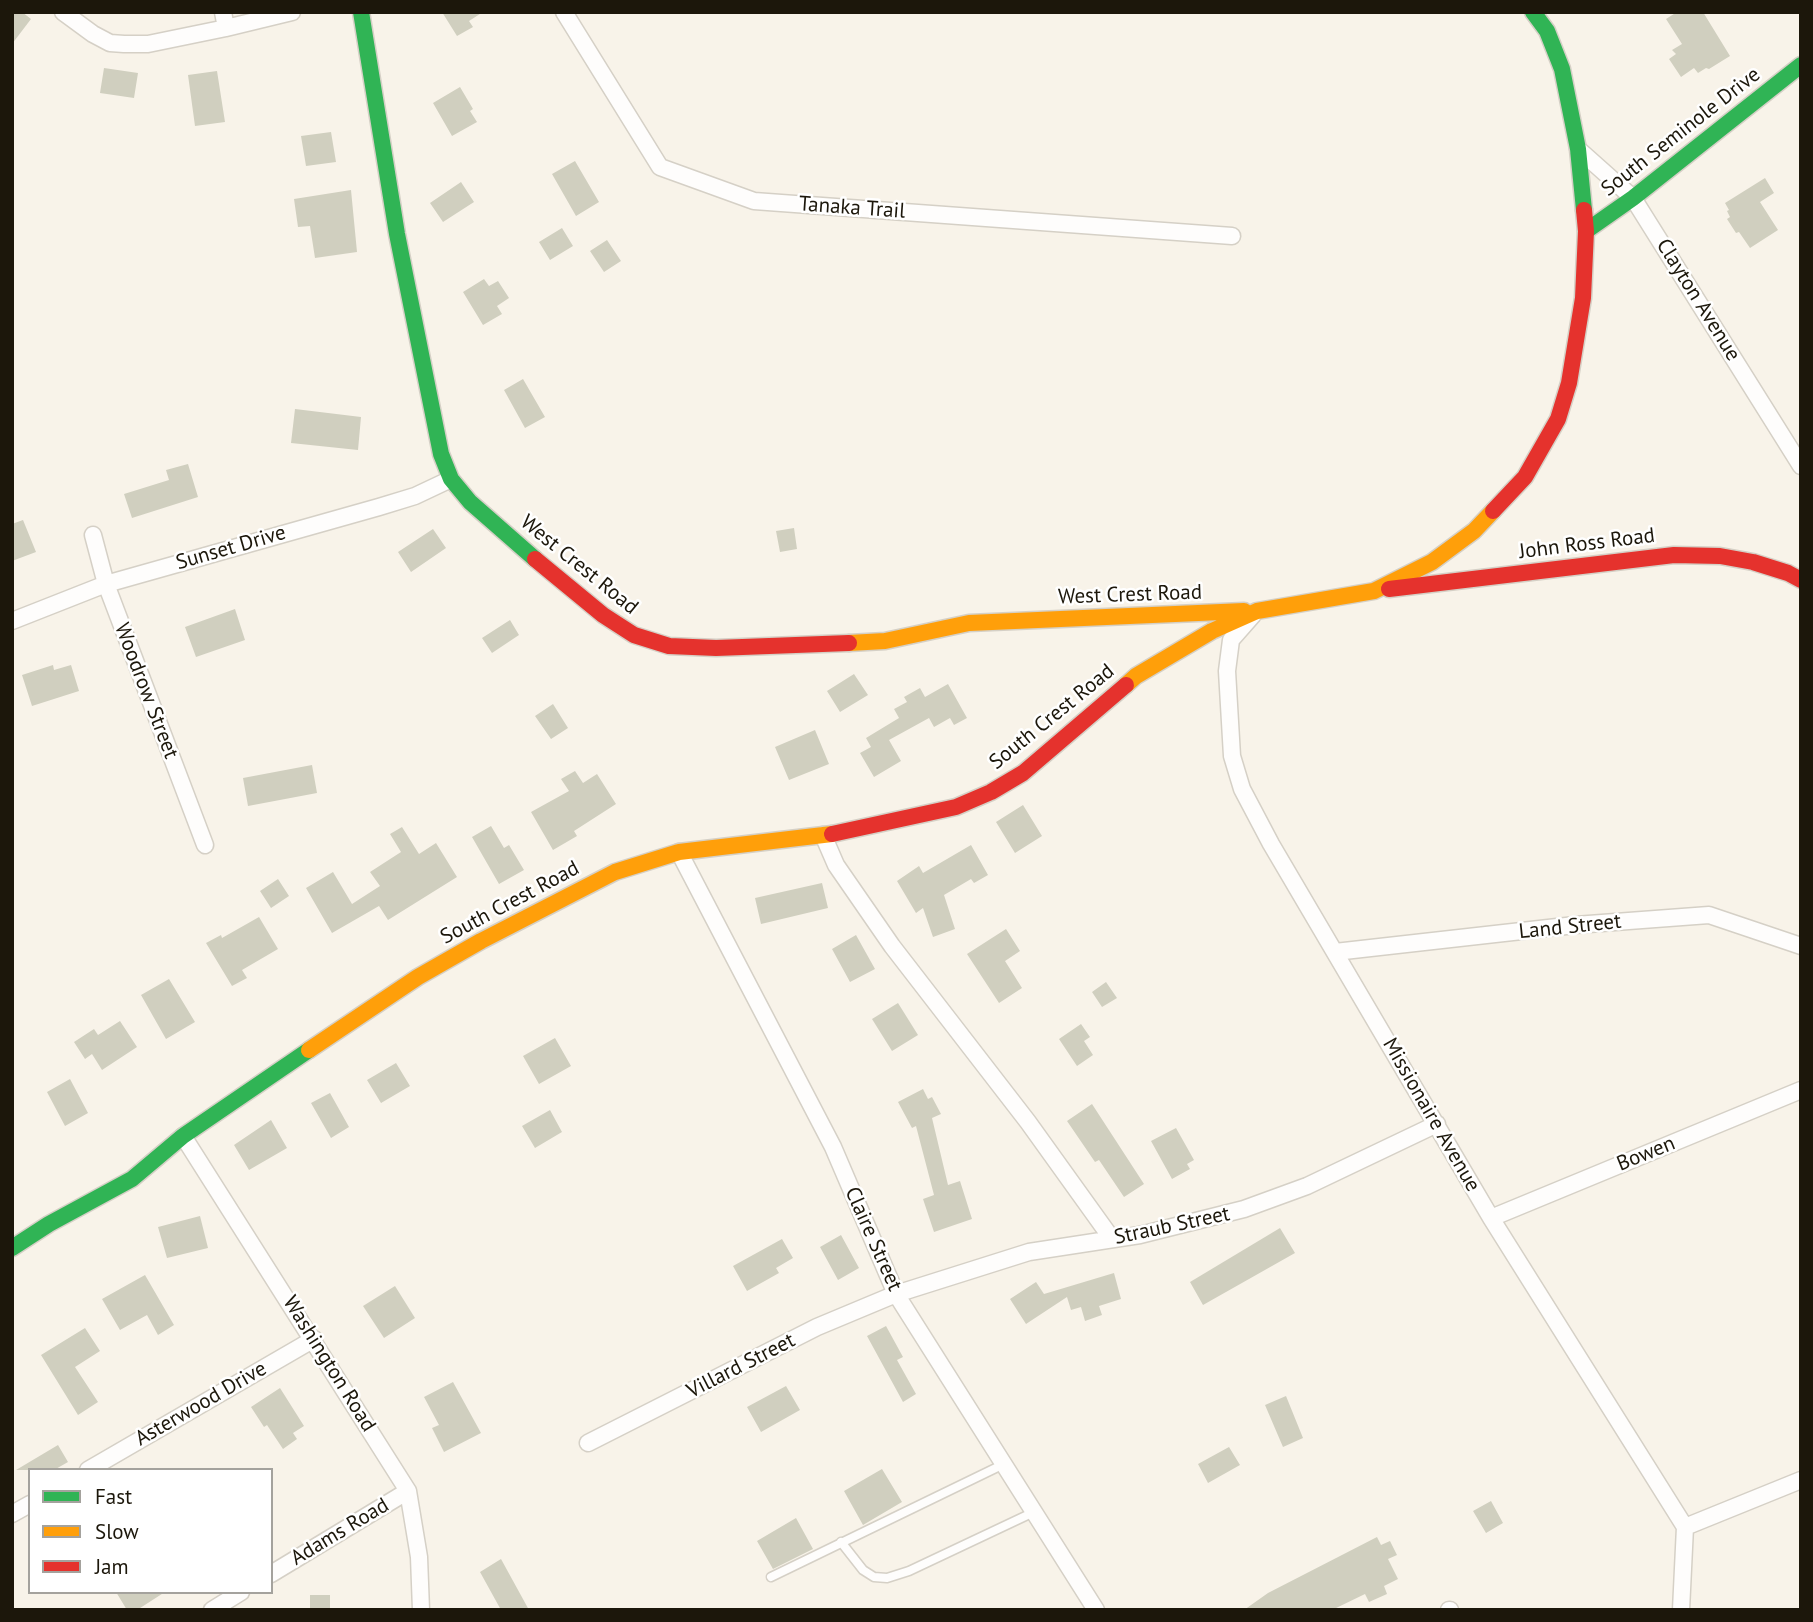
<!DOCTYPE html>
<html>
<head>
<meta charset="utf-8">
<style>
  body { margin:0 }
  #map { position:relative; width:1813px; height:1622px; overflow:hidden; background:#f8f3e9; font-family:"PT Sans",sans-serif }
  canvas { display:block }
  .frame { position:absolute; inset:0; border:14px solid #1c170b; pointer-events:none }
  .legend { position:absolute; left:28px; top:1468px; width:245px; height:126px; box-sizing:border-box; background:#fff; border:2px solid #a4a29d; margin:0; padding:9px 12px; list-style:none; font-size:21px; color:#1c170b }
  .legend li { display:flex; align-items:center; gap:14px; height:35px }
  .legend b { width:35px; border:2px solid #a4a29d }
</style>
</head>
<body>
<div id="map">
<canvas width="1813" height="1622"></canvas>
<div class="frame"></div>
<ul class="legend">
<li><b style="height:9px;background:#30b455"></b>Fast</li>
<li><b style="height:9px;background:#ff9f0a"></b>Slow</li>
<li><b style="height:9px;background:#e5322d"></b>Jam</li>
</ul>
</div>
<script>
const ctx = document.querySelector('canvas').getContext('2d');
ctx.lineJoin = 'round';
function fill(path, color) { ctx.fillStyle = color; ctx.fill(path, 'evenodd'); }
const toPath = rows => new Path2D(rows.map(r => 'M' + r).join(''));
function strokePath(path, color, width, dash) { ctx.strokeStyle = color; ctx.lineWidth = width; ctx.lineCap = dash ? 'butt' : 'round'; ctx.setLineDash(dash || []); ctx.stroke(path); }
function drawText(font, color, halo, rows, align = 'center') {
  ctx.font = font + ' "PT Sans",sans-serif'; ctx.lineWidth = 5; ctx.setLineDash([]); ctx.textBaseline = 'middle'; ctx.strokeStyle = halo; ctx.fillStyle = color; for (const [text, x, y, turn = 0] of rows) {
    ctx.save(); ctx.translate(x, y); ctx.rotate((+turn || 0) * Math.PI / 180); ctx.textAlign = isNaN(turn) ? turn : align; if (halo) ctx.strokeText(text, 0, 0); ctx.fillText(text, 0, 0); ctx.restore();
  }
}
const building = toPath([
  [12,12,22,12,31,19,12,44],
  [442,12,483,12,469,21,473,27,457,36],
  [1677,12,1703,12,1730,56,1709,69,1706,68,1698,73,1694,68,1681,77,1669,59,1676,54,1672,50,1682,44,1666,19],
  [104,68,138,73,134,98,100,93],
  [217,71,225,122,195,126,188,75],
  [460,87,473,109,470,111,477,122,452,136,433,103],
  [331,132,336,162,306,166,301,136],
  [575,161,599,202,576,216,552,174],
  [1765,178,1774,193,1760,202,1778,230,1750,248,1739,232,1736,233,1727,219,1730,217,1727,211,1729,210,1725,203],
  [461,182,474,202,443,222,430,203],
  [351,190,357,252,315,258,310,226,298,227,294,199],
  [562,228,573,246,550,260,539,242],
  [607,240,621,261,604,272,590,251],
  [484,279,489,286,498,281,509,298,497,306,502,314,483,325,463,292],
  [523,379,545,417,525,428,504,390],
  [295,409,361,417,358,450,291,443],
  [188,464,198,497,132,518,124,494,169,480,166,470],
  [23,520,36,552,12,561,12,524],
  [794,528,797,549,780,552,776,531],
  [433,529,446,548,411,572,398,552],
  [235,609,245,640,196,657,185,627],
  [510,620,519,635,492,653,482,638],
  [53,665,54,670,71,665,79,691,32,706,22,675],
  [854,674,868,695,840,712,827,691],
  [948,684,967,718,954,725,950,718,934,727,929,718,889,740,901,761,874,777,860,753,871,747,866,738,899,718,894,709,907,702,904,697,920,688,925,697],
  [553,704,568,728,551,739,535,716],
  [815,730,829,764,789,780,775,747],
  [312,765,317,793,248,806,243,778],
  [575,771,583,783,597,774,616,804,574,831,577,836,553,850,531,812,569,791,561,779],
  [1023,805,1042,836,1015,853,996,822],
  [491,826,504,848,509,845,524,870,499,884,472,837],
  [402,827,419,854,436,843,457,877,388,920,379,906,332,933,306,888,333,872,352,904,380,886,370,872,401,852,390,834],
  [971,845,988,875,974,883,971,879,944,895,955,929,933,937,923,908,916,913,897,881,919,866,923,873],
  [278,879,289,896,271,908,260,891],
  [822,883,828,908,761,924,755,898],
  [259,917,278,949,242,970,247,978,232,986,206,943,221,935,222,938],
  [1006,929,1020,951,1005,961,1022,988,999,1003,967,954],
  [856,935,875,969,850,982,832,949],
  [169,979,195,1022,166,1039,141,995],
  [1106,982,1117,998,1102,1007,1092,992],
  [898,1003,918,1035,892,1051,872,1019],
  [120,1021,137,1047,102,1070,92,1054,85,1059,74,1042,94,1029,98,1035],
  [1081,1024,1090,1037,1084,1041,1093,1055,1077,1066,1059,1039],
  [555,1038,571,1066,539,1084,523,1056],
  [396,1063,410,1086,381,1103,367,1080],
  [70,1079,88,1113,65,1126,47,1092],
  [923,1089,928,1099,932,1097,941,1114,932,1118,948,1185,960,1181,972,1219,934,1232,923,1199,934,1195,916,1126,912,1128,898,1102],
  [330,1093,349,1127,331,1138,311,1103],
  [1092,1104,1144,1184,1124,1197,1099,1160,1095,1162,1067,1121],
  [550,1110,562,1132,535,1148,522,1126],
  [271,1120,287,1148,249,1170,234,1145],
  [1176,1128,1194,1160,1187,1164,1190,1169,1172,1179,1151,1141],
  [200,1216,208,1248,167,1258,158,1227],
  [1280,1228,1295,1253,1203,1305,1190,1282],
  [841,1235,859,1268,838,1280,820,1247],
  [782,1239,793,1258,776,1268,779,1273,747,1291,733,1266],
  [1114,1273,1121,1299,1099,1306,1102,1315,1085,1321,1081,1307,1071,1310,1067,1297,1026,1324,1010,1299,1036,1282,1044,1294],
  [145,1275,174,1325,158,1335,147,1315,120,1330,102,1299],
  [395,1286,415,1318,384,1338,363,1306],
  [886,1326,903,1357,897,1360,916,1394,903,1402,867,1336],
  [85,1328,100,1351,75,1367,98,1402,78,1415,41,1355],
  [453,1382,481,1433,444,1452,432,1428,439,1425,424,1397],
  [786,1386,800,1410,761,1432,747,1407],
  [280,1388,304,1426,293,1433,297,1439,283,1449,267,1425,264,1427,251,1407],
  [1286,1396,1303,1438,1283,1447,1265,1405],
  [58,1445,68,1462,54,1470,16,1470],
  [1229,1447,1240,1465,1208,1483,1198,1464],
  [882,1469,902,1502,863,1525,844,1491],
  [1491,1501,1503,1523,1486,1533,1473,1511],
  [796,1518,813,1549,773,1569,757,1541],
  [1377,1537,1381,1545,1390,1541,1397,1555,1388,1559,1398,1579,1384,1586,1387,1594,1369,1602,1365,1594,1332,1610,1244,1610,1268,1593],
  [501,1559,529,1610,501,1610,480,1572],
  [116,1592,165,1592,137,1610,127,1610],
  [310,1595,330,1595,330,1610,310,1610]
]);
const lane = toPath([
  [841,1542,863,1570,874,1577,887,1578,909,1571,1034,1512],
  [771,1577,1004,1464]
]);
const street = toPath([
  [63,12,93,34,110,43,124,44,148,44,226,28,223,12],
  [564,12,660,167,754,201,1232,236],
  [226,28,292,12],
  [1578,149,1633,198,1801,466],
  [93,535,106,584,205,845],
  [1253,615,1231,640,1227,671,1232,756,1242,789,1271,844,1491,1218,1685,1527,1681,1610],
  [12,621,106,584,379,507,415,496,451,479],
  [823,835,836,865,892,946,1028,1122,1112,1239],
  [679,852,833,1147,896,1294,1096,1610],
  [1335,952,1575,925,1709,915,1801,946],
  [183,1136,408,1491,419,1557,421,1610],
  [1491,1218,1801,1090],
  [588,1443,817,1327,896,1294,1029,1252,1140,1235,1244,1209,1307,1186,1437,1124],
  [88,1470,314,1339],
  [12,1514,30,1504],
  [1685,1527,1801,1480],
  [271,1574,408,1491],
  [212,1610,241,1592],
  [1449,1610,1450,1610]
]);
const fast = toPath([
  [361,12,397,234,441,454,451,479,470,502,535,559],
  [1533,12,1547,31,1562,69,1578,149,1584,210],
  [1586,231,1633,198,1801,65],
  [12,1248,49,1224,132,1179,183,1136,309,1050]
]);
const slow = toPath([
  [849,643,885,641,969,623,1244,611],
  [1126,685,1136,676,1212,631,1257,611,1374,591,1432,562,1474,531,1493,511],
  [309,1050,418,977,481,941,615,872,679,852,832,834]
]);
const jam = toPath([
  [1493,511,1525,477,1558,419,1569,383,1583,298,1586,231,1584,210],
  [535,559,603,615,634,635,669,646,716,648,849,643],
  [1389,589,1674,555,1720,556,1753,562,1788,573,1801,580],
  [832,834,956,807,991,792,1023,773,1126,685]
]);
const streetNames = [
  ["South Seminole Drive",1681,132,-38],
  ["Tanaka Trail",852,208,4],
  ["Clayton Avenue",1698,300,58],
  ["John Ross Road",1587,544,-7],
  ["Sunset Drive",231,548,-16],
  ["West Crest Road",579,565,39],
  ["West Crest Road",1130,595,-2],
  ["Woodrow Street",146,691,69],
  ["South Crest Road",1052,717,-39],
  ["South Crest Road",510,903,-28],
  ["Land Street",1570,927,-6],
  ["Missionaire Avenue",1431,1115,60],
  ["Bowen",1646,1154,-22],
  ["Straub Street",1172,1226,-12],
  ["Claire Street",873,1239,66],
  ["Washington Road",329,1364,58],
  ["Villard Street",741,1366,-27],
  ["Asterwood Drive",201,1404,-30],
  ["Adams Road",340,1532,-31]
];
fill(building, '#d0cfbf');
strokePath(lane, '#d5d0c6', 11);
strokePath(street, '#d5d0c6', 19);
strokePath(fast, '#d5d0c6', 19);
strokePath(slow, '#d5d0c6', 19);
strokePath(jam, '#d5d0c6', 19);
strokePath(lane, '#fefdfc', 8);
strokePath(street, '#fefdfc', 16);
strokePath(fast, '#30b455', 16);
strokePath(slow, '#ff9f0a', 16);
strokePath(jam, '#e5322d', 16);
drawText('21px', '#1c170b', '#fff', streetNames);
</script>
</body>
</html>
